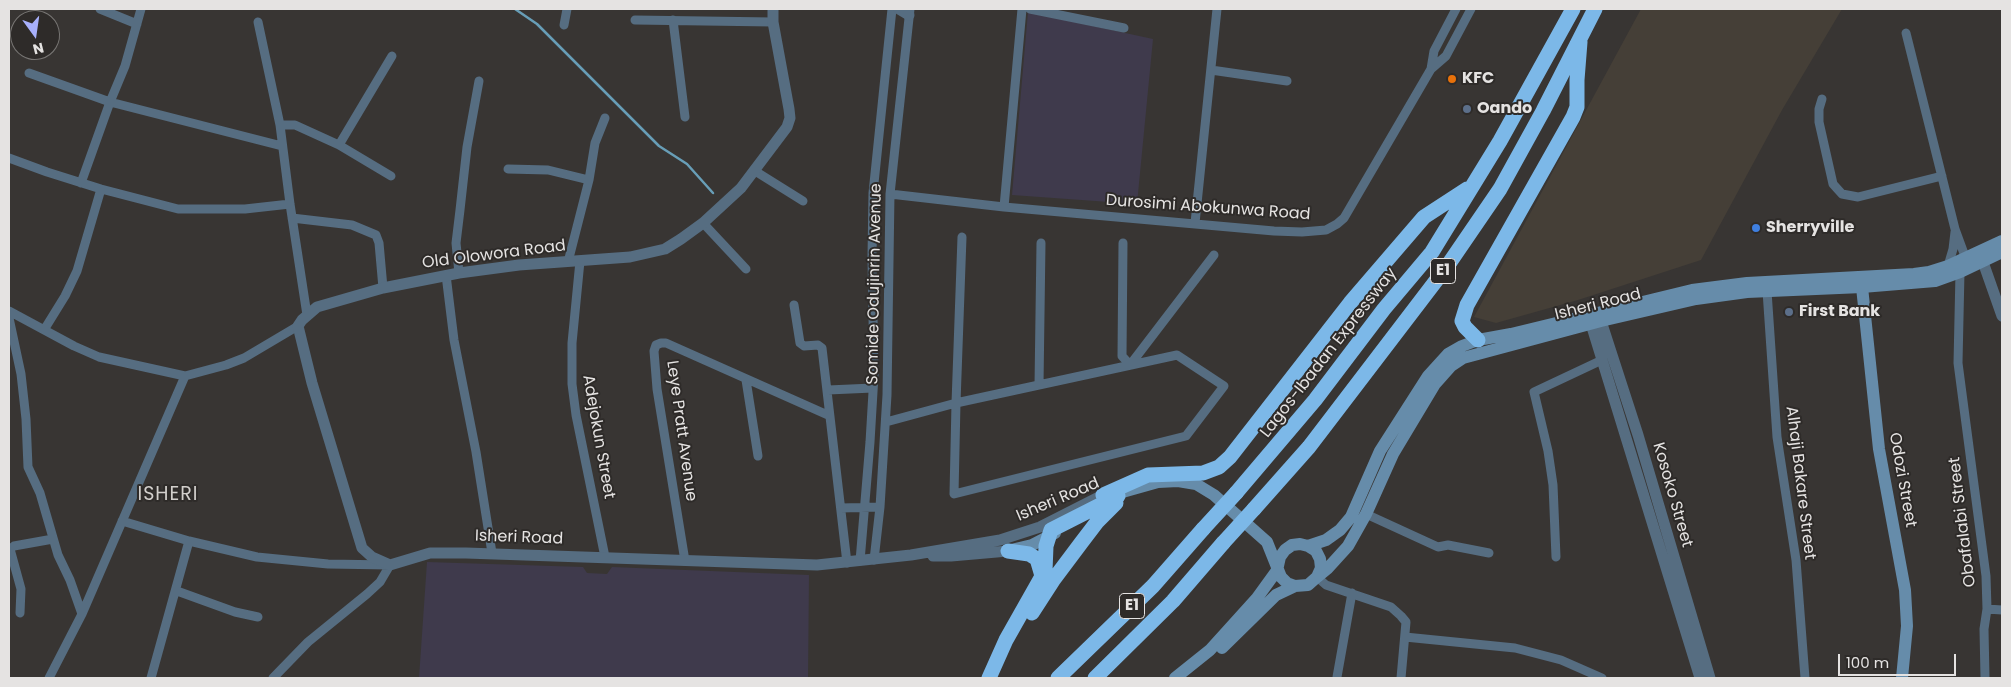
<!DOCTYPE html>
<html>
<head>
<meta charset="utf-8">
<style>
  body { margin:0 }
  #map { position:relative; width:2011px; height:687px; overflow:hidden; background:#383533; font-family:Poppins,sans-serif }
  canvas { display:block }
  .frame { position:absolute; inset:0; border:10px solid #e5e3e2; pointer-events:none }
  .north { position:absolute; left:10px; top:10px; width:50px; height:50px; box-sizing:border-box; background:#2e2b29; border:1px solid #777573; border-radius:50%; rotate:166deg; font-size:14px; font-weight:700; line-height:20px; text-align:center; color:#e5e3e2 }
  .north::after { content:''; display:block; margin:auto; width:18px; height:22px; background:#a8b0fc; clip-path:polygon(50% 0,100% 100%,50% 72%,0 100%) }
  .scale { position:absolute; left:1838px; top:654px; width:118px; height:22px; box-sizing:border-box; border:2px solid #e5e3e2; border-top:0; padding-left:6px; font-size:15px; line-height:18px; white-space:nowrap; color:#e5e3e2; -webkit-text-stroke:4px #2e2b29; paint-order:stroke }
</style>
</head>
<body>
<div id="map">
<canvas width="2011" height="687"></canvas>
<div class="frame"></div>
<div class="north">N</div>
<div class="scale">100 m</div>
</div>
<script>
const ctx = document.querySelector('canvas').getContext('2d');
ctx.lineJoin = 'round';
function fill(path, color) { ctx.fillStyle = color; ctx.fill(path, 'evenodd'); }
const toPath = rows => new Path2D(rows.map(r => 'M' + r).join(''));
function strokePath(path, color, width, dash) { ctx.strokeStyle = color; ctx.lineWidth = width; ctx.lineCap = dash ? 'butt' : 'round'; ctx.setLineDash(dash || []); ctx.stroke(path); }
function drawText(font, color, halo, rows, align = 'center') {
  ctx.font = font + ' Poppins,sans-serif'; ctx.lineWidth = 4; ctx.setLineDash([]); ctx.textBaseline = 'middle'; ctx.strokeStyle = halo; ctx.fillStyle = color; for (const [text, x, y, turn = 0] of rows) {
    ctx.save(); ctx.translate(x, y); ctx.rotate((+turn || 0) * Math.PI / 180); ctx.textAlign = isNaN(turn) ? turn : align; if (halo) ctx.strokeText(text, 0, 0); ctx.fillText(text, 0, 0); ctx.restore();
  }
}
const built = toPath([
  [1641,9,1842,9,1782,110,1701,260,1578,300,1496,323,1474,317]
]);
const education = toPath([
  [1028,12,1153,39,1137,204,1012,195],
  [427,562,583,567,587,573,607,574,612,567,809,575,808,678,419,678]
]);
const stream = toPath([
  [515,9,537,24,659,146,687,164,713,193]
]);
const minor = toPath([
  [100,9,137,24],
  [1030,9,1124,28],
  [635,20,773,22],
  [673,20,685,117],
  [258,22,280,125,290,204,307,315],
  [564,25,567,9],
  [1906,33,1955,229,1966,259],
  [1431,69,1446,56,1471,9],
  [1211,70,1287,81],
  [29,73,110,102,282,146],
  [1822,99,1819,109,1819,122,1833,184,1842,194,1858,197,1942,176],
  [280,125,295,125,339,145,391,176],
  [339,145,392,56],
  [9,158,47,172,101,189,178,209,245,209,290,204],
  [508,169,548,170,589,180],
  [755,171,803,201],
  [81,183,110,102,125,66,141,9],
  [890,194,1004,207,1274,231,1302,232,1326,230,1337,224,1344,218,1431,69,1434,51,1456,9],
  [1004,207,1022,9],
  [292,218,352,225,376,235,379,243,383,288],
  [703,223,746,269],
  [1195,223,1217,9],
  [1123,243,1122,356,1130,365,1214,255],
  [580,261,572,343,572,384,576,415,605,557],
  [568,262,589,180,595,143,605,118],
  [1948,266,1953,249,1955,232],
  [1960,272,1958,363,1986,576,1987,609,1984,629,1985,678],
  [459,273,456,243,460,210,467,147,479,81],
  [446,275,454,340,476,452,492,553],
  [1767,291,1777,437,1796,560,1805,678],
  [794,305,800,343,804,346,818,345,822,348,847,563],
  [9,311,74,346,99,357,185,376,226,365,244,358,298,326],
  [9,318,21,374,26,419,28,467,40,493,58,555,70,580,82,614],
  [44,330,65,296,77,271,101,189],
  [746,380,758,456],
  [1039,385,1041,243],
  [828,390,873,388],
  [886,422,956,403,1177,355,1224,386,1186,436,954,494,956,403,962,237],
  [841,508,880,507],
  [1366,514,1438,547,1448,545,1489,553],
  [122,521,189,541,257,557,328,564,390,565,380,582,367,594,308,642,273,678],
  [1556,557,1553,485,1548,451,1534,392,1602,360],
  [874,560,880,507,887,395,890,194,910,9],
  [685,561,657,389,654,351,656,345,661,343,666,343,830,416],
  [860,561,870,442,874,375,872,257,873,193,892,9],
  [1317,577,1326,585,1391,607,1401,616,1406,622,1401,678],
  [177,591,235,612,258,617],
  [1987,609,2002,610],
  [20,613,21,589,10,549,14,546,53,539],
  [1405,637,1515,648,1561,660,1602,678],
  [1337,677,1352,593],
  [49,678,82,614,185,376],
  [151,678,189,541]
]);
const tertiary = toPath([
  [773,9,773,22,789,109,790,118,787,127,741,188,703,223,681,239,665,249,630,257,519,265,459,273,383,288,317,307,302,320,298,326,312,383,362,548,372,557,390,565,430,553,466,553,817,565,911,555,1000,540,1040,527,1103,495],
  [899,9,909,15],
  [1983,262,2002,316],
  [1601,321,1638,435,1710,678],
  [1591,324,1700,678],
  [933,556,951,556,1008,551]
]);
const secondary = toPath([
  [1862,287,1879,449,1905,590,1907,626,1902,678],
  [1119,493,1158,482,1178,481,1196,484,1214,495,1267,542,1281,577,1287,583,1295,586,1308,585,1317,577,1321,568,1320,559,1316,551,1308,546,1300,544,1292,545,1285,550,1280,557,1278,566],
  [1308,546,1326,540,1340,530,1351,517,1380,451,1428,376,1448,354,1462,346,1478,340,1511,334,1692,290,1747,283,1914,274,1929,272,1948,266,2002,241],
  [1011,550,1032,545,1055,533],
  [1317,577,1328,568,1348,546,1366,514,1393,454,1435,384,1451,366,1463,358,1601,321,1696,299,1747,292,1862,287,1935,281,1960,272,2002,252],
  [1222,648,1276,595,1295,586],
  [1175,678,1210,650,1257,598,1278,569]
]);
const motorway = toPath([
  [1478,340,1465,327,1462,321,1467,305,1573,117,1577,107,1577,80,1580,42],
  [1236,493,1315,400,1384,309,1432,252,1500,141,1573,9],
  [1103,495,1148,475,1203,473,1219,467,1230,457,1350,303,1424,217,1467,189],
  [1254,509,1309,447,1448,265,1500,189,1543,111,1595,9],
  [1008,551,1029,554,1037,559,1042,576],
  [1032,613,1054,579,1081,543,1097,522,1116,503],
  [989,678,1006,640,1045,571,1046,546,1051,530,1118,496],
  [1058,678,1153,586,1203,529],
  [1095,678,1173,601,1223,543]
]);
const motorwayBridge = toPath([
  [1203,529,1236,493],
  [1223,543,1254,509]
]);
const markers = [
  [1452,79,5,"#e8710a"],
  [1467,109,5,"#5c6f8a"],
  [1756,228,5,"#3f7fe0"],
  [1789,312,5,"#5c6f8a"]
];
const shields = [
  [1443,271,25],
  [1132,606,25]
];
const shieldNames = [
  ["E1",1443,271],
  ["E1",1132,606]
];
const poiNames = [
  ["KFC",1462,79],
  ["Oando",1477,109],
  ["Sherryville",1766,228],
  ["First Bank",1799,312]
];
const streetNames = [
  ["Durosimi Abokunwa Road",1208,208,4],
  ["Old Olowora Road",494,255,-7],
  ["Somide Odujinrin Avenue",875,284,-89],
  ["Isheri Road",1598,305,-14],
  ["Lagos-Ibadan Expressway",1329,353,-52],
  ["Leye Pratt Avenue",681,431,82],
  ["Adejokun Street",598,437,80],
  ["Odozi Street",1902,480,80],
  ["Alhaji Bakare Street",1800,483,83],
  ["Kosoko Street",1672,495,74],
  ["Isheri Road",1058,500,-23],
  ["Obafalabi Street",1963,522,-97],
  ["Isheri Road",519,538,2]
];
const quarterNames = [
  ["ISHERI",168,495]
];
fill(built, '#453f37');
fill(education, '#3f3a4c');
strokePath(stream, '#689eb7', 2.5);
strokePath(minor, '#566d81', 9);
strokePath(tertiary, '#566d81', 11);
strokePath(secondary, '#668caa', 12);
strokePath(motorway, '#7cb8e8', 15);
strokePath(motorwayBridge, '#7cb8e8', 15);
for (const [x, y, r, color] of markers) { const dot = new Path2D(); dot.arc(x, y, r, 0, 2 * Math.PI); ctx.fillStyle = color; ctx.fill(dot); strokePath(dot, '#2e2b29', 2); }
for (const [x, y, w] of shields) { const box = new Path2D(); box.roundRect(x - w / 2, y - 12.5, w, 25, 4); ctx.fillStyle = '#2e2b29'; ctx.fill(box); strokePath(box, '#e5e3e2', 1); }
drawText('bold 15px', '#e5e3e2', null, shieldNames);
drawText('bold 16px', '#e5e3e2', '#2e2b29', poiNames, 'left');
drawText('16px', '#e5e3e2', '#2e2b29', streetNames);
ctx.letterSpacing = '1px';
drawText('19px', '#d2cfcc', '#2e2b29', quarterNames);
ctx.letterSpacing = '0px';
</script>
</body>
</html>
